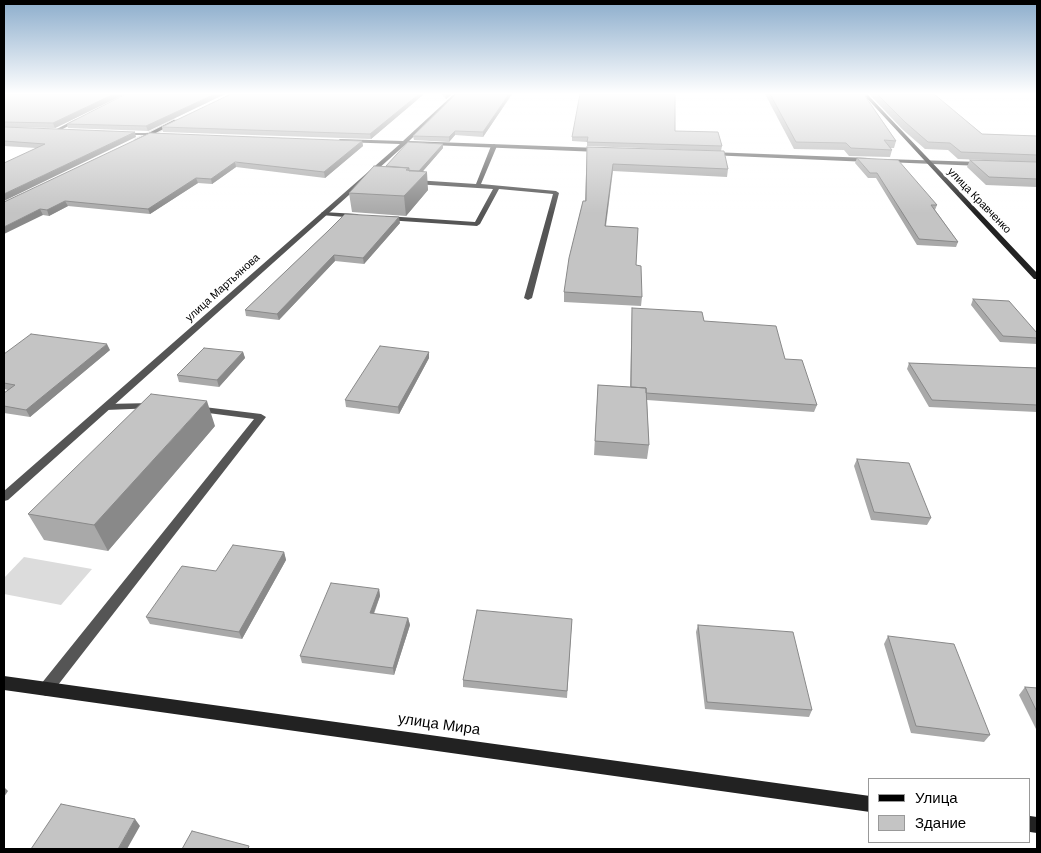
<!DOCTYPE html>
<html>
<head>
<meta charset="utf-8">
<style>
  body { margin:0 }
  #map { position:relative; width:1041px; height:853px; overflow:hidden; background:#fff; font-family:"DM Sans",sans-serif }
  canvas { display:block }
  .frame { position:absolute; inset:0; border:5px solid #000; pointer-events:none }
  .legend { position:absolute; left:868px; top:778px; width:162px; height:65px; box-sizing:border-box; background:#fff; border:1px solid #999; margin:0; padding:6px 9px; list-style:none; font-size:15px; color:#000 }
  .legend li { display:flex; align-items:center; gap:10px; height:25px }
  .legend b { width:25px; border:1px solid #999 }
</style>
</head>
<body>
<div id="map">
<canvas width="1041" height="853"></canvas>
<div class="frame"></div>
<ul class="legend">
<li><b style="height:6px;background:#000"></b>Улица</li>
<li><b style="height:14px;background:#c4c4c4"></b>Здание</li>
</ul>
</div>
<script>
const ctx = document.querySelector('canvas').getContext('2d');
ctx.lineJoin = 'round';
function fill(path, color) { ctx.fillStyle = color; ctx.fill(path, 'evenodd'); }
const toPath = rows => new Path2D(rows.map(r => 'M' + r).join(''));
function strokePath(path, color, width, dash) { ctx.strokeStyle = color; ctx.lineWidth = width; ctx.lineCap = dash ? 'butt' : 'round'; ctx.setLineDash(dash || []); ctx.stroke(path); }
function drawText(font, color, halo, rows, align = 'center') {
  ctx.font = font + ' "DM Sans",sans-serif'; ctx.lineWidth = 5; ctx.setLineDash([]); ctx.textBaseline = 'middle'; ctx.strokeStyle = halo; ctx.fillStyle = color; for (const [text, x, y, turn = 0] of rows) {
    ctx.save(); ctx.translate(x, y); ctx.rotate((+turn || 0) * Math.PI / 180); ctx.textAlign = isNaN(turn) ? turn : align; if (halo) ctx.strokeText(text, 0, 0); ctx.fillText(text, 0, 0); ctx.restore();
  }
}
const green = toPath([
  [24,557,92,569,61,605,4,594,4,578]
]);
const lane = toPath([
  [76,119,80,120,55,133,51,132,76,119],
  [494,144,497,146,481,184,556,191,559,193,532,298,528,300,524,298,553,194,499,189,480,224,477,226,386,220,383,218,386,216,475,222,493,189,415,184,412,182,415,180,476,184,491,146,494,144],
  [323,212,357,214,360,216,357,218,321,215,321,213,323,212],
  [152,403,157,406,155,408,106,410,101,407,106,404,152,403],
  [196,406,261,414,266,417,51,694,46,696,41,694,39,689,41,684,254,419,193,411,191,409,193,407,196,406]
]);
const street = toPath([
  [454,94,458,94,409,141,599,148,602,150,599,152,406,144,8,500,4,501,4,491,400,144,341,142,339,139,403,141,454,94],
  [121,133,159,133,161,134,159,135,119,135,121,133],
  [711,152,869,158,872,160,869,162,709,155,708,154,711,152],
  [884,159,981,162,984,164,981,166,886,162,884,161,884,159]
]);
const secondary = toPath([
  [863,94,867,94,1037,273,1037,279,1034,279,863,94],
  [4,676,870,796,870,812,4,690,4,676],
  [1030,816,1037,817,1037,833,1030,832,1030,816]
]);
const primary = toPath([
  [174,120,179,121,140,141,135,140,174,120]
]);
const wall = toPath([
  [4,94,125,94,55,128,4,127],
  [225,94,148,131,68,128,67,124],
  [424,94,371,139,163,132,162,127],
  [441,94,452,94,446,99],
  [512,94,483,137,455,135,449,142,414,140,413,136],
  [765,94,867,94,866,97,896,141,894,148,890,148,892,150,890,157,849,156,844,150,794,149],
  [869,94,934,94,982,134,1037,136,1037,162,958,159,948,150,925,149,902,129],
  [4,127,136,137,36,148,4,146],
  [675,131,722,146,721,151,587,146,587,142,572,141,572,137],
  [362,141,363,146,325,178,236,167,212,184,198,183,150,214,68,206,49,216,43,215,4,202],
  [443,144,443,148,423,171,428,190,406,216,352,212,349,193,386,166],
  [587,147,728,169,727,177,613,171,606,226,636,265,642,297,641,306,564,302,564,292,585,201],
  [857,158,937,205,935,210,958,242,956,247,917,245,876,178,868,178,855,163],
  [970,160,1037,162,1037,187,986,185,967,167],
  [400,223,364,264,335,261,279,320,246,316,245,310,328,231],
  [973,299,1037,333,1037,344,1000,342,971,305],
  [632,308,704,321,785,359,817,405,814,412,647,400,649,445,647,459,594,455,598,385,630,387],
  [110,350,30,417,4,413,4,393,8,390,4,389,4,354],
  [243,352,245,358,219,387,179,382,177,375],
  [429,352,429,358,399,414,346,407,345,400],
  [909,363,1037,368,1037,412,929,407,907,369],
  [215,426,108,551,44,540,28,514],
  [857,459,931,518,927,525,871,520,854,466],
  [284,552,286,560,242,639,150,624,146,617,216,571],
  [379,589,380,596,374,614,408,618,410,625,394,675,302,663,300,656],
  [572,619,567,698,463,687,463,680],
  [698,625,812,710,809,717,705,709,696,632],
  [888,636,990,735,984,742,911,733,884,644],
  [1025,687,1037,688,1037,731,1019,695]
]);
const shadedWall = toPath([
  [114,94,125,94,55,128,53,123],
  [215,94,225,94,148,131,146,126],
  [419,94,424,94,371,139,370,134],
  [447,94,452,94,446,99,446,95],
  [509,94,512,94,483,137,483,132],
  [455,131,455,135,449,142,449,137],
  [135,132,136,137,4,201,4,194],
  [362,141,363,146,325,178,324,172],
  [443,144,443,148,417,178,416,173],
  [235,162,236,167,212,184,211,179],
  [427,172,428,190,406,216,404,196],
  [196,178,198,183,150,214,148,209],
  [65,201,68,206,49,216,47,210],
  [40,209,43,215,4,234,4,227],
  [399,217,400,223,364,264,363,258],
  [334,255,335,261,279,320,277,314],
  [107,344,110,350,30,417,26,410],
  [243,352,245,358,219,387,217,380],
  [429,352,429,358,399,414,398,407],
  [207,401,215,426,108,551,94,525],
  [284,552,286,560,242,639,239,632],
  [379,589,380,596,371,620,370,613],
  [408,618,410,625,394,675,393,668],
  [4,787,8,791,4,797],
  [135,819,140,826,127,849,118,849]
]);
const building = toPath([
  [4,94,114,94,53,123,4,122,4,94],
  [126,94,215,94,146,126,67,124,126,94],
  [231,94,419,94,370,134,162,127,231,94],
  [456,94,509,94,483,132,455,131,449,137,413,136,456,94],
  [580,94,675,94,675,131,718,132,722,146,587,142,588,137,572,137,580,94],
  [770,94,867,94,865,96,896,141,884,140,892,150,851,148,846,143,796,142,770,94],
  [877,94,934,94,982,134,1037,136,1037,155,961,152,950,143,928,142,905,122,877,94],
  [4,127,135,132,4,194,4,163,45,144,4,141,4,127],
  [150,133,362,141,324,172,235,162,211,179,196,178,148,209,65,201,47,210,40,209,4,227,4,202,150,133],
  [408,142,443,144,419,171,409,171,409,168,386,166,408,142],
  [587,147,724,151,728,169,613,164,605,226,638,228,636,265,641,266,642,297,564,292,569,258,583,201,586,201,587,147],
  [857,158,898,160,937,205,931,205,958,242,919,239,877,173,870,173,857,158],
  [970,160,1037,162,1037,179,989,177,970,160],
  [374,166,409,168,406,170,427,172,404,196,349,193,374,166],
  [345,214,399,217,363,258,334,255,277,314,245,310,328,231,345,214],
  [973,299,1009,301,1037,333,1037,338,1003,336,973,299],
  [632,308,702,312,704,321,776,326,785,359,802,360,817,405,646,393,646,388,631,387,632,308],
  [31,334,107,344,26,410,4,406,4,393,15,385,4,383,4,354,31,334],
  [380,346,429,352,398,407,345,400,380,346],
  [204,348,243,352,217,380,177,375,204,348],
  [909,363,1037,368,1037,405,932,400,909,363],
  [598,385,646,388,649,445,595,441,598,385],
  [151,394,207,401,94,525,28,514,151,394],
  [857,459,909,463,931,518,874,512,857,459],
  [233,545,284,552,239,632,146,617,182,566,216,571,233,545],
  [331,583,379,589,370,613,408,618,393,668,300,656,331,583],
  [477,610,572,619,567,691,463,680,477,610],
  [698,625,793,632,812,710,707,702,698,625],
  [888,636,954,644,990,735,916,726,888,636],
  [1025,687,1037,688,1037,712,1025,687],
  [61,804,135,819,118,849,31,849,61,804],
  [192,831,249,846,248,849,182,849,192,831]
]);
const farStreetnames = [
  ["улица Кравченко",979,201,46],
  ["улица Мартьянова",223,288,-42]
];
const nearStreetnames = [
  ["улица Мира",439,725,8]
];
fill(green, '#dcdcdc');
strokePath(primary, '#dbdbdb', 3);
fill(lane, '#555');
fill(street, '#555');
fill(secondary, '#222');
fill(primary, '#000');
fill(wall, '#a9a9a9');
fill(shadedWall, '#898989');
fill(building, '#c4c4c4');
strokePath(building, '#898989', 1);
const sky = ctx.createLinearGradient(0, 0, 0, 213);
sky.addColorStop(0, '#8cadcc');
sky.addColorStop(0.44, '#fff');
sky.addColorStop(1, '#ffffff00');
ctx.fillStyle = sky;
ctx.fillRect(0, 0, 1041, 213);
drawText('11px', '#000', '#fff', farStreetnames);
drawText('15px', '#000', '#fff', nearStreetnames);
</script>
</body>
</html>
